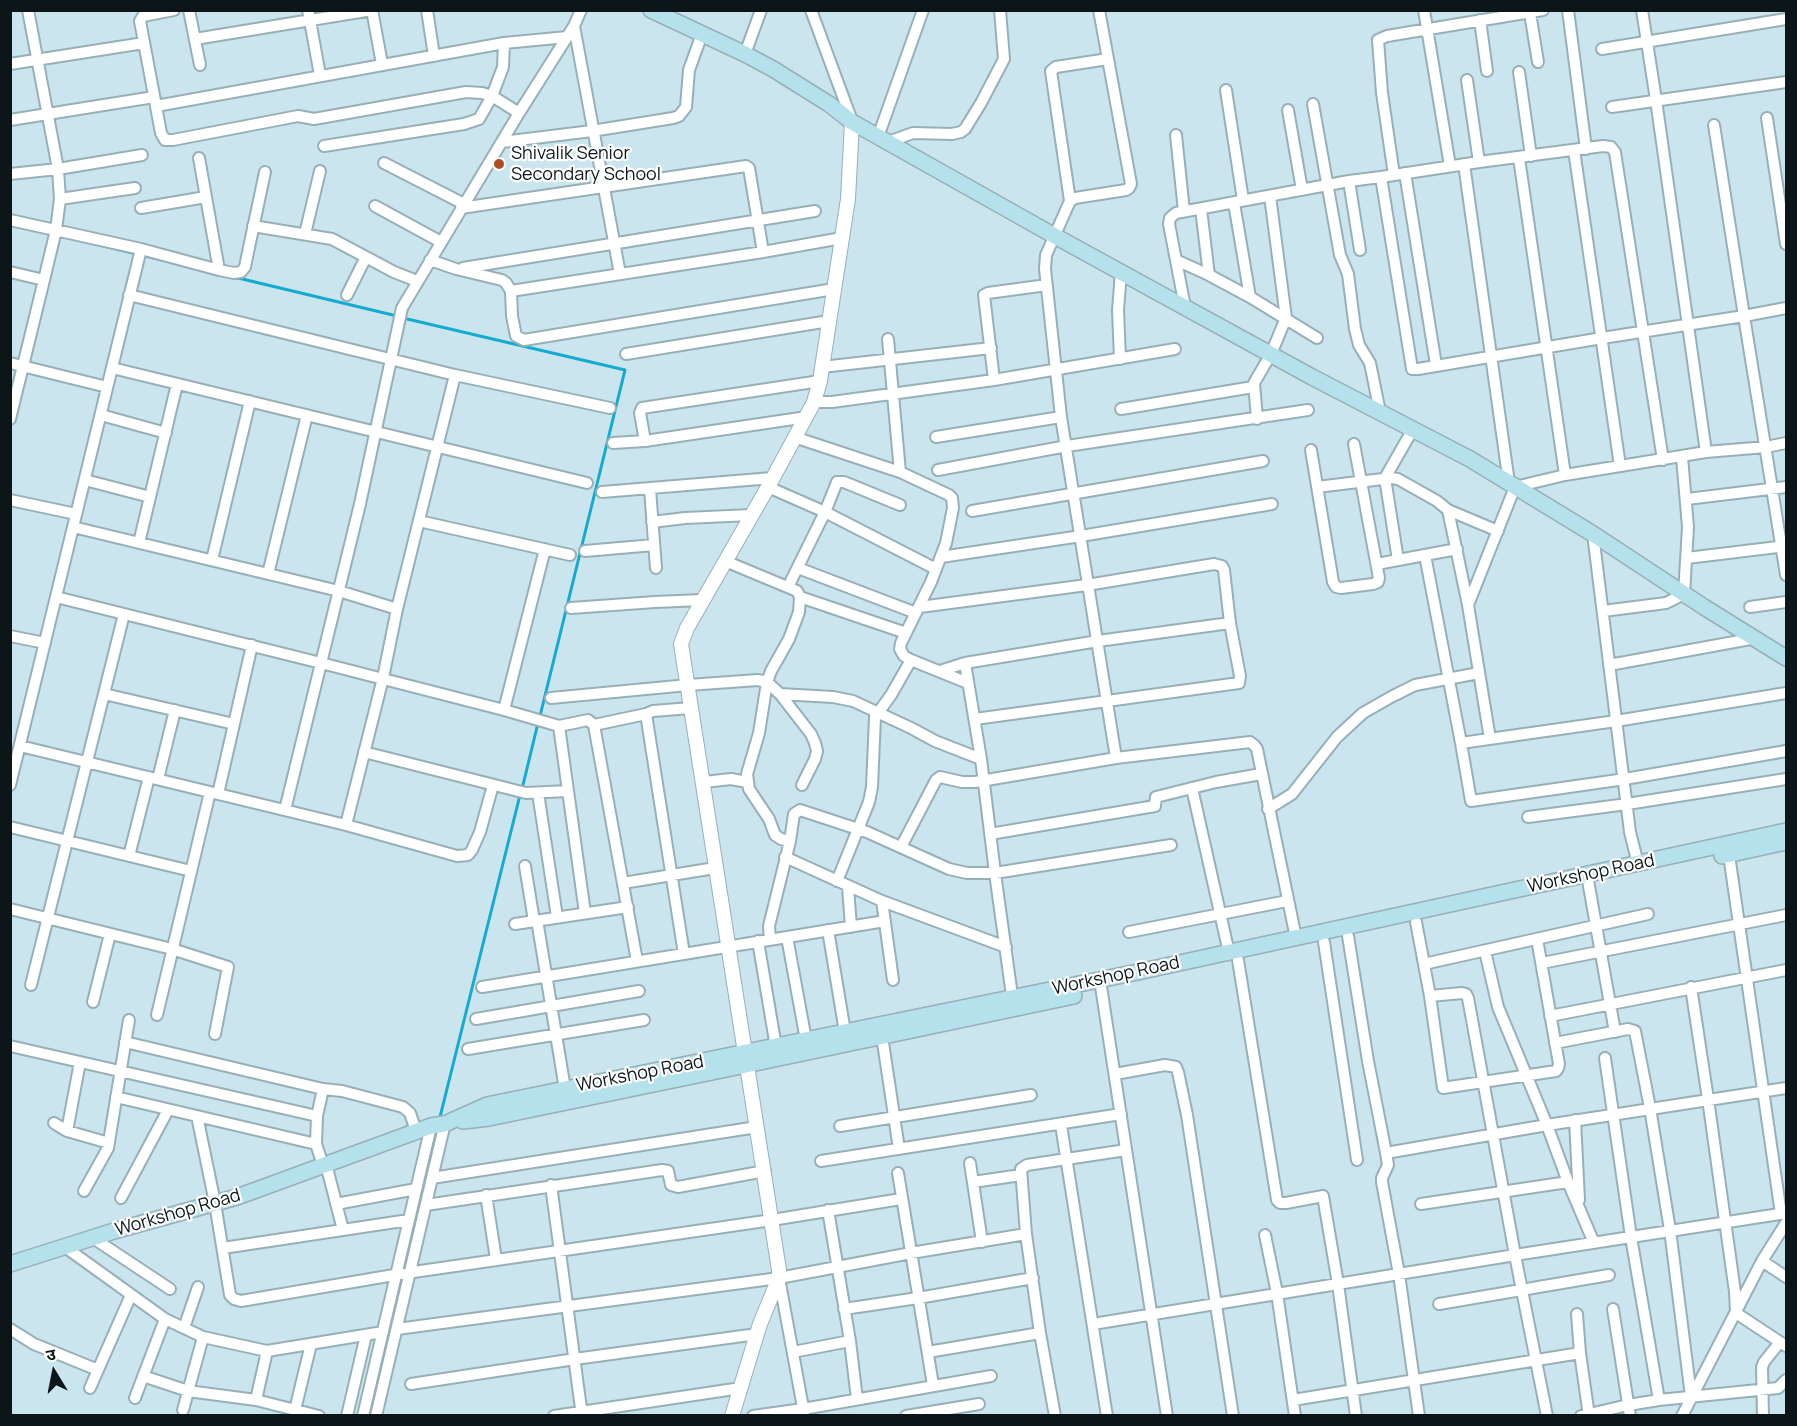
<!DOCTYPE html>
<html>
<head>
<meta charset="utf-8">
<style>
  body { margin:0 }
  #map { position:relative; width:1797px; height:1426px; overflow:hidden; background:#cbe5ee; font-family:Manrope,"Noto Sans Devanagari",sans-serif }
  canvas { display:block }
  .frame { position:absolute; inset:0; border:12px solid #0c1518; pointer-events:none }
  .north { position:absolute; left:24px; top:1342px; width:60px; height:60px; -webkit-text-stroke:4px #fff; paint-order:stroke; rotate:350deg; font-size:16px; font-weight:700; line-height:24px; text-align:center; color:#0c1518 }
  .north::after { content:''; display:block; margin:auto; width:21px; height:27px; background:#0c1518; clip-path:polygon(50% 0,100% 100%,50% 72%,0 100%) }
</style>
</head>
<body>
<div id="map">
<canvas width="1797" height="1426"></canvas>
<div class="frame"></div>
<div class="north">उ</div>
</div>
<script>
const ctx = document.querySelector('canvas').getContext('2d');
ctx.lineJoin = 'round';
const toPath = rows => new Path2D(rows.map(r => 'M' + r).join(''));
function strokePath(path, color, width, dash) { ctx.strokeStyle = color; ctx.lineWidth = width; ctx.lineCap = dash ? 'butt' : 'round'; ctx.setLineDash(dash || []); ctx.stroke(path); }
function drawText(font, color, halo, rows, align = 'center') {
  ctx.font = font + ' Manrope,sans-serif'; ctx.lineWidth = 4.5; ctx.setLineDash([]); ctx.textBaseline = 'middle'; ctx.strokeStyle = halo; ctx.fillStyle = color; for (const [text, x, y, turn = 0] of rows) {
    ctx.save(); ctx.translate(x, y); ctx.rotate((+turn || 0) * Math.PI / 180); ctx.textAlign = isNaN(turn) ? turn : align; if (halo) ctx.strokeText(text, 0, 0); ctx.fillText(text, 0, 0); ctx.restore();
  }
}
const stream = toPath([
  [91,243,166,261],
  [234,277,397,316],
  [403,318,625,370,540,716],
  [522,789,538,723],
  [439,1121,520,795],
  [403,1270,437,1130],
  [369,1416,402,1276]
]);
const minor = toPath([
  [174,10,143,16,140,21,161,133,165,140,173,140,298,116,314,119,466,92,482,93,492,96,519,113],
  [189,10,200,65],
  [308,10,320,75],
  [372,10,382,64],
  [427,10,434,56],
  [811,10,852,121],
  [1099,10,1131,184,1129,188,1126,190,1075,198,1070,201,1046,255,1045,269,1061,417,1116,758],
  [1424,10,1450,166],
  [1568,10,1586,149],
  [1642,10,1656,100,1706,452],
  [1530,13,1538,62],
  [1480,20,1487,71],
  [574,26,620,274],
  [195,39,372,10],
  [1602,49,1786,19],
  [745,54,761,10],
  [10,64,144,43],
  [1519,72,1531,156],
  [1467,80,1479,162],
  [1226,90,1243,200],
  [1313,104,1340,255,1348,274,1355,329,1359,345,1370,363,1380,412],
  [156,106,504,43,567,37],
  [1612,107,1786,82],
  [1288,110,1302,190],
  [1767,118,1786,244],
  [10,120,154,97],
  [1714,125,1744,316,1786,575],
  [1176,135,1184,211],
  [878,137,923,10],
  [502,142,592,131,673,118,679,116,686,107,689,70,702,34],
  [888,142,913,133,952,134,961,132,965,129,981,103,1004,59,1000,10],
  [324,146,464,124,479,119,492,96,503,67,504,43],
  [1574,150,1620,466],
  [199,158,219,270],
  [1519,158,1565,475],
  [384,163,464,204],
  [1464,164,1509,483],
  [1405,173,1436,365],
  [10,174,58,169,142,155],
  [1394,175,1382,93,1378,40,1387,36,1543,10],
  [1381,177,1412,369,1418,369,1602,338,1744,316,1786,308],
  [1349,181,1360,250],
  [60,199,135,188],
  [1070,201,1051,71,1056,67,1108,59],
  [1234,203,1250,297],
  [375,206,441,242],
  [141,208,206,197],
  [461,208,746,166,749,168,763,252],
  [1201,209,1209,275],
  [10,220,141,249,219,270,234,273,241,272,245,267,247,257,265,172],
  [253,226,332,239,394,272,417,281],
  [305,234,320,171],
  [430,260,456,269,502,280,506,283,511,291,512,316,516,336,524,340,834,289],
  [1176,260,1209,275,1250,297,1317,338],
  [463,268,815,211],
  [10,272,44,280],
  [511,291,763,252,842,238],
  [129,295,455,375,610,408],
  [347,295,366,257],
  [1185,307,1169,224,1170,218,1176,213,1349,181,1381,177,1479,162,1603,146,1611,147,1615,152,1663,460],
  [888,339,900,472],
  [626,354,829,321],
  [1120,359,1118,310,1121,272],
  [10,363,107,387],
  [822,367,991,348],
  [112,368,587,483],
  [994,380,984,295,988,293,1047,285],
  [814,402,832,402,994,380,1175,349],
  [1121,409,1253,387],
  [101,415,166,433],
  [10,419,44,280,56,230,60,199,58,169,28,10],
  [1257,419,1254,383,1271,354,1286,318,1270,196],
  [794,437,900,472,949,495,952,498,953,508,946,543,931,582,901,643,900,649,904,656,911,660,968,683],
  [936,437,1061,417],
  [645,441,640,413,642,408,820,381],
  [613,443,645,441,807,417],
  [1311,450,1333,582,1336,587,1341,588,1373,584,1378,582,1379,578,1354,444],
  [938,470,1067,446,1308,410],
  [85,480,150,497],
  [768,487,825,512,936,569],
  [1317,487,1391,478,1398,479,1437,501,1448,510,1468,605,1490,739],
  [650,489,656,568],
  [602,492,772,478],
  [1687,499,1786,487],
  [10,500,76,514],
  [1448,510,1498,531],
  [972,511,1263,461],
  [419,521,570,555],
  [652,522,685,518,751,515],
  [73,527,339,591,397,609],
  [1593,534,1630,832,1638,864],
  [139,543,177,384],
  [585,551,654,545],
  [1425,555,1461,743,1471,801,1625,779,1786,751],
  [941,557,1081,536,1272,504],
  [1687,558,1786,546],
  [212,560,250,401],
  [1398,560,1385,478,1413,429],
  [725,561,797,591,800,597,799,612,789,639,771,671,767,682,759,733,747,774,749,789,769,819,775,835,781,839,790,841],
  [1377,564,1457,549],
  [798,568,916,613],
  [268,574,307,415],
  [788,587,825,512,837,482,844,482,900,505],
  [56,597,321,663,504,710,559,726,585,913],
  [800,597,906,633],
  [1468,605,1515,487,1565,475,1706,452,1766,447,1786,443],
  [920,607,1087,585,1214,564,1222,566,1224,570,1230,623,1240,676,1239,683,975,719],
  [1750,607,1786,602],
  [571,608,655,602,702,600],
  [1603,611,1666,603,1684,594,1688,527,1682,457],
  [10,636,45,643],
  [965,663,981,759,995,873,1013,1003],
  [1609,665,1756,638],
  [940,671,965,663,1098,641,1230,623],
  [104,694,234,724],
  [780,694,833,697,853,701,911,728,935,741,981,759],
  [551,698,688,685,758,680,767,682,780,694,811,734,815,743,817,751,815,759,802,785],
  [504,710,545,549],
  [594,725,637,961],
  [559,726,588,720,594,725,646,714],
  [1461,743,1616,721,1786,693],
  [20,746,346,825,457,856,468,855,472,850,480,832,493,785],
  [364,752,526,793,568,791],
  [158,779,175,710],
  [704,782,731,779,747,782],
  [10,785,141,249],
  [1192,788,1229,953],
  [538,793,557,917],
  [218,794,252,645],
  [1268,809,1292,794,1337,737,1363,713,1391,697,1415,685,1479,673],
  [285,810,360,504,402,308,519,113,574,26,581,10],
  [1528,817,1627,804,1786,779],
  [346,825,383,678,397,609,455,375],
  [10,827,191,871],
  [990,834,1155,806,1156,797,1216,782,1261,774],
  [901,847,936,780,940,777,962,782,975,782,1116,758,1250,742,1254,745,1257,749,1296,938],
  [1729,855,1781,1214],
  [129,856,149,777],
  [785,857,882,901,1006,947],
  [525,866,534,921],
  [1587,875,1615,1032],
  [837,881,869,802,872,787,875,717,891,695,911,660],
  [623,883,715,868],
  [848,887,851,927],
  [882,901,893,980],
  [10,909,172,949,228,967,215,1034],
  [537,920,565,1089],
  [1416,922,1430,996,1462,993,1466,994,1468,998,1515,1255,1547,1416],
  [515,924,628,907],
  [828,930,845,1032],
  [1129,932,1287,901],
  [1348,936,1368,1061,1386,1153,1388,1165,1382,1178,1382,1182,1399,1274,1419,1416],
  [787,937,806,1040],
  [770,940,769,926,790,841,794,814,800,810,867,832,949,869,967,873,995,873,1171,845],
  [758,941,776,1047],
  [1324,942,1357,1160],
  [1485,951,1498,1007,1547,1125,1568,1182,1594,1243],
  [684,954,646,714,653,711,691,708],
  [1238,960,1277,1200,1280,1203,1286,1203,1323,1196,1338,1284,1356,1416],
  [1542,963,1786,915],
  [1424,964,1648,914],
  [1100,980,1167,1416],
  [31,985,124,614],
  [482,987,885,921],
  [1691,987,1708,1099,1735,1292,1736,1313,1786,1346],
  [1430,996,1443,1088,1556,1071,1558,1068,1559,1064,1537,939],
  [93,1002,110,934],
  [157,1015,210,792],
  [1550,1016,1786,970],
  [476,1019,639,991],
  [882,1036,899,1149],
  [125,1042,323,1089],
  [1555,1043,1628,1029,1635,1031,1650,1108,1670,1230,1691,1396],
  [10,1046,317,1116],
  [468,1049,644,1020],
  [1605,1058,1631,1237,1659,1400],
  [1115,1074,1165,1065,1176,1067,1178,1072,1187,1115,1233,1416],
  [116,1097,316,1144],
  [197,1116,215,1203,230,1295,234,1299,241,1301,400,1274,772,1220,901,1199],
  [1575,1120,1579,1200],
  [54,1123,67,1131,109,1143],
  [1061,1125,1107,1416],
  [840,1126,1031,1095],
  [67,1131,80,1062],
  [1386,1153,1547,1125,1786,1088],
  [821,1161,1121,1114],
  [970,1163,982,1242],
  [326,1164,343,1230],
  [323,1165,316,1144,317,1116,323,1089,342,1091,403,1107,410,1113,416,1131],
  [898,1173,933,1385],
  [432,1178,757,1127],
  [973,1182,1021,1175],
  [551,1185,582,1416],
  [84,1191,108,1148,129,1020],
  [486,1195,496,1259],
  [121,1198,168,1110],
  [336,1204,416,1189],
  [1421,1204,1568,1182],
  [426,1205,662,1170,668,1171,671,1185,678,1187,765,1171],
  [828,1210,850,1341,857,1399],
  [1265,1235,1277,1293,1295,1416],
  [93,1238,170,1289],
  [65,1247,165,1319,203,1337,267,1351],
  [223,1248,409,1220],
  [1762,1261,1786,1277],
  [779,1278,804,1413],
  [1439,1304,1609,1275],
  [844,1309,918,1298,1033,1278],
  [1613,1309,1630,1416],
  [1577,1314,1580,1353,1589,1416],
  [1093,1324,1515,1255,1786,1213],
  [184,1328,198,1287],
  [10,1329,34,1344,98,1370],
  [397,1329,779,1278,911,1253,1026,1234],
  [793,1352,850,1341],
  [928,1352,1040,1333],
  [143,1376,188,1391,256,1400,319,1416],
  [411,1384,575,1359,757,1334],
  [90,1388,131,1295],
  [135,1398,165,1319],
  [256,1400,267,1351,383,1332],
  [1293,1400,1580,1353],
  [183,1410,203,1337],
  [295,1410,311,1344],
  [347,1416,366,1335],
  [363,1416,431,1126],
  [376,1416,445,1123],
  [554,1416,741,1388],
  [753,1416,803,1409,991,1376],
  [906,1416,979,1404],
  [1055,1416,1040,1333,1026,1234,1021,1169,1027,1165,1126,1150],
  [1581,1416,1628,1405,1659,1400,1778,1388,1786,1380],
  [1682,1416,1762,1261,1786,1223],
  [1763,1416,1762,1367,1764,1362,1780,1342]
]);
const tertiary = toPath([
  [732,1416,760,1324,779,1278,779,1270,681,644,687,628,768,487,814,402,820,381,848,199,852,122]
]);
const secondary = toPath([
  [651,10,745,54,773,69,829,104,852,122,1053,235,1312,377,1470,459,1593,534,1704,607,1786,658],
  [1722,856,1786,842],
  [463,1121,489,1118,746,1065,1074,996],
  [447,1123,487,1105,1138,972,1786,831],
  [10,1264,114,1231,237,1197,431,1126,444,1124]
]);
const markers = [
  [499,164,6,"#b04a20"]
];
const poiNames = [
  ["Shivalik Senior",511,154],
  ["Secondary School",511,175]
];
const streetNames = [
  ["Workshop Road",1591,874,-12],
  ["Workshop Road",1116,976,-12],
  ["Workshop Road",640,1074,-11],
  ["Workshop Road",178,1213,-16]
];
strokePath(stream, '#15abd0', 3);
strokePath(minor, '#97b0b8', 14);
strokePath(tertiary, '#97b0b8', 16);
strokePath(secondary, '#97b0b8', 18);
strokePath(minor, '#fff', 10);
strokePath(tertiary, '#fff', 14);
strokePath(secondary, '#b4e1ec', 15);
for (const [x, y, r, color] of markers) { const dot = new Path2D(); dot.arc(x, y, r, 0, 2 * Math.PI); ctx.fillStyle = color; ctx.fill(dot); strokePath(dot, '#fff', 2); }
drawText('18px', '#0c1518', '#fff', poiNames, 'left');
drawText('18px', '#0c1518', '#fff', streetNames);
</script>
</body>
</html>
